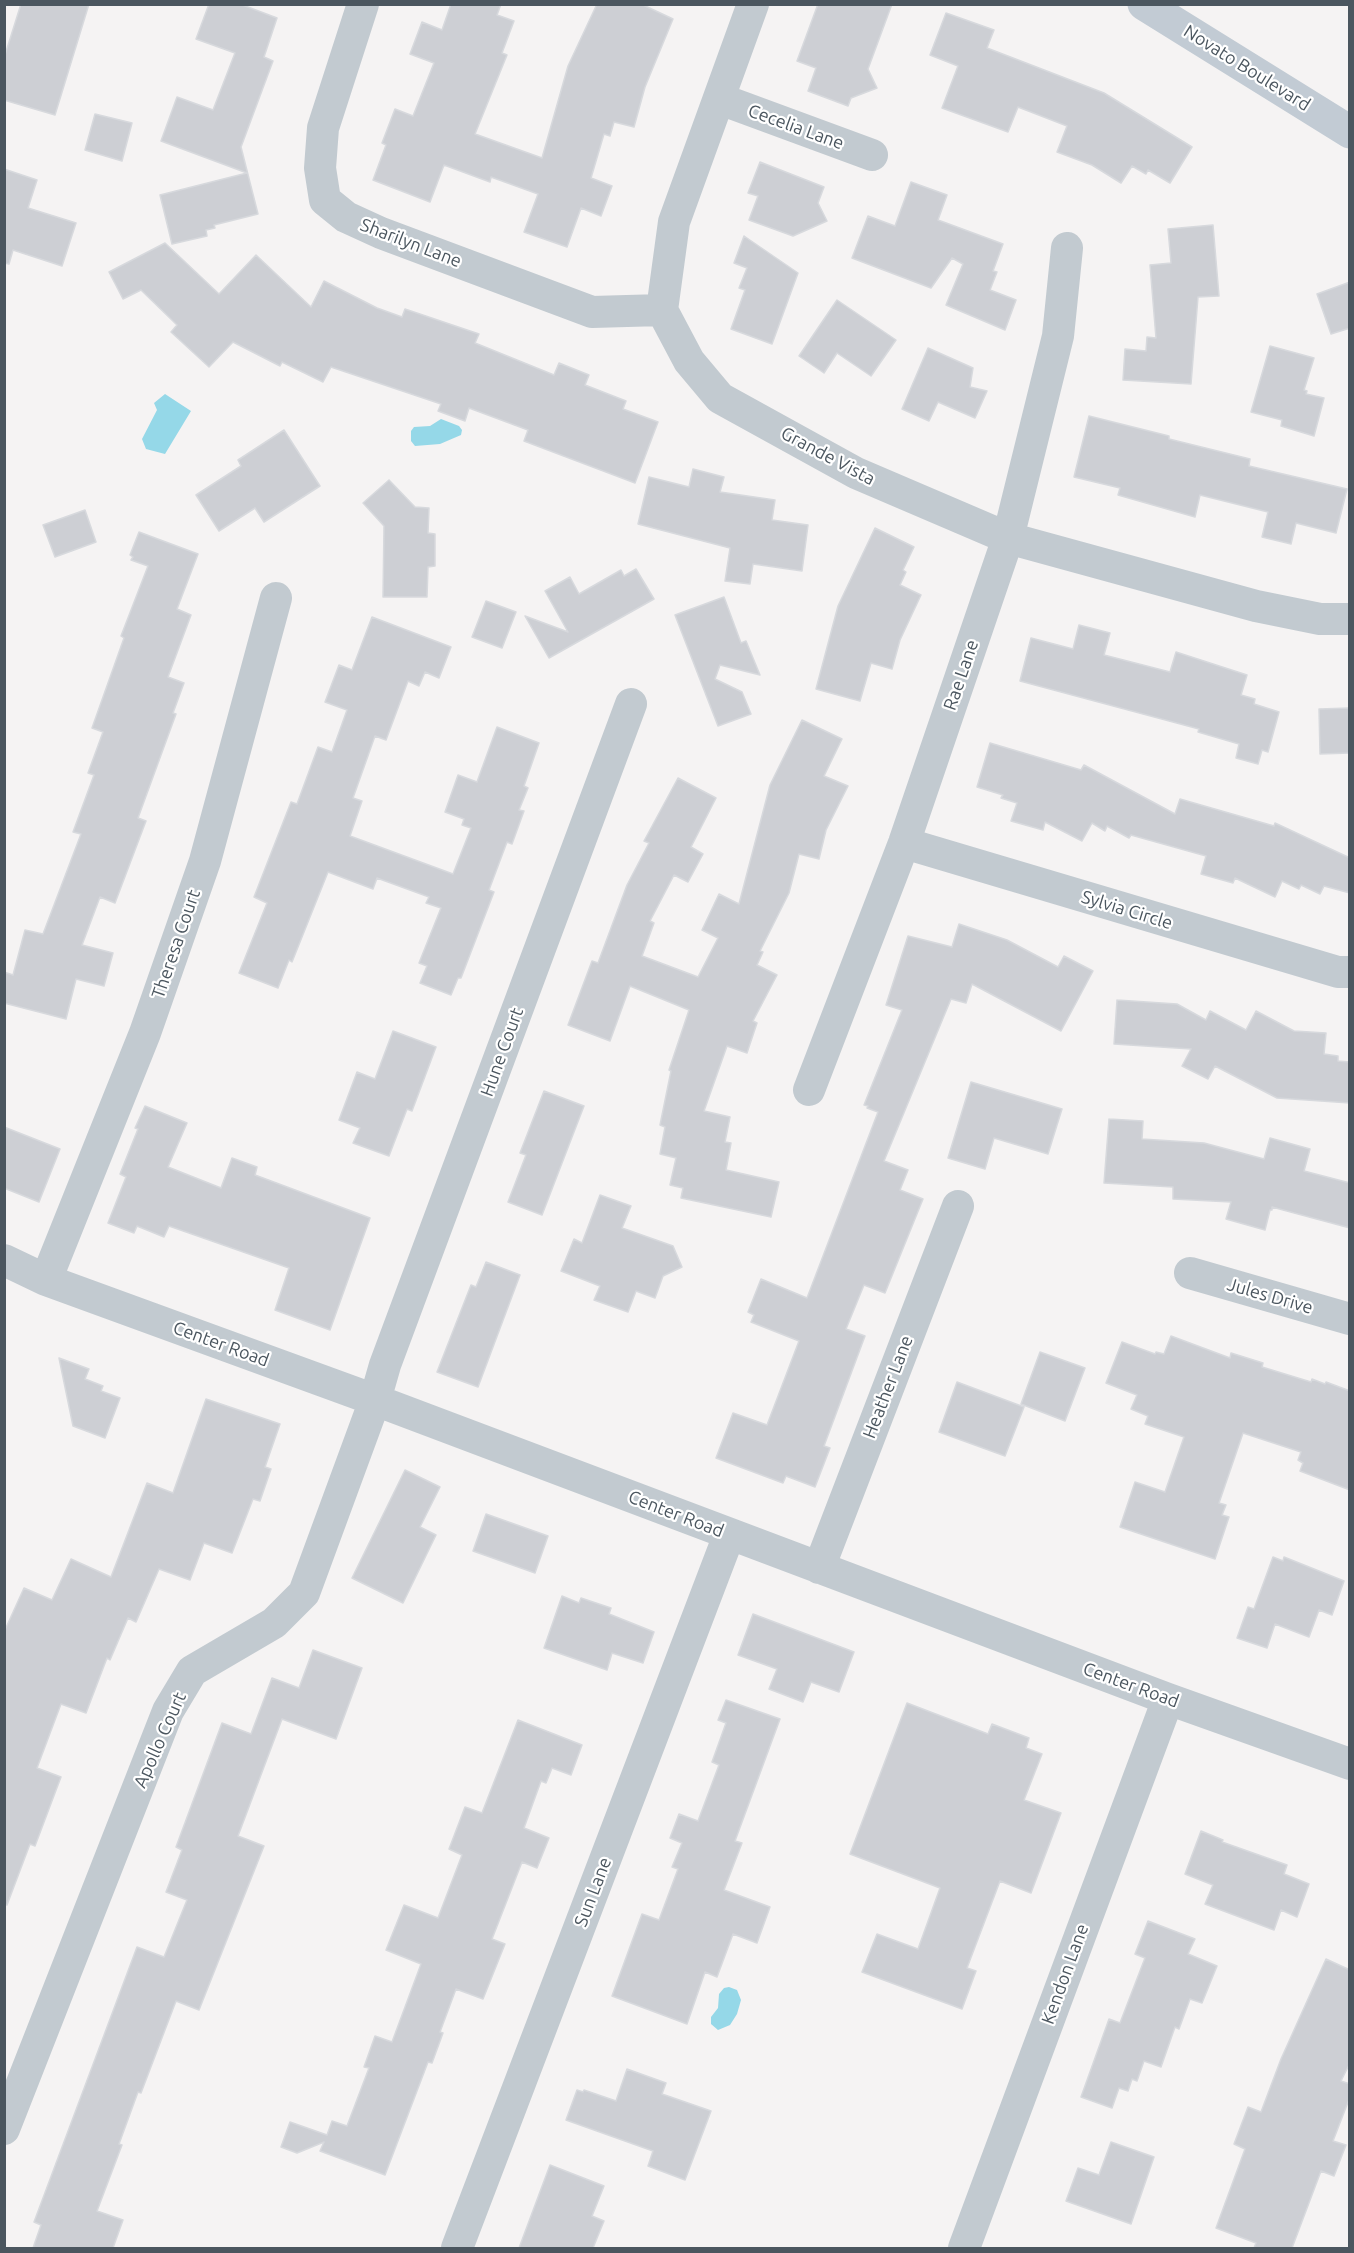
<!DOCTYPE html>
<html>
<head>
<meta charset="utf-8">
<style>
  body { margin:0 }
  #map { position:relative; width:1354px; height:2253px; overflow:hidden; background:#f5f3f3; font-family:Ubuntu,sans-serif }
  canvas { display:block }
  .frame { position:absolute; inset:0; border:6px solid #4b565f; pointer-events:none }
</style>
</head>
<body>
<div id="map">
<canvas width="1354" height="2253"></canvas>
<div class="frame"></div>
</div>
<script>
const ctx = document.querySelector('canvas').getContext('2d');
ctx.lineJoin = 'round';
function fill(path, color) { ctx.fillStyle = color; ctx.fill(path, 'evenodd'); }
const toPath = rows => new Path2D(rows.map(r => 'M' + r).join(''));
function strokePath(path, color, width, dash) { ctx.strokeStyle = color; ctx.lineWidth = width; ctx.lineCap = dash ? 'butt' : 'round'; ctx.setLineDash(dash || []); ctx.stroke(path); }
function drawText(font, color, halo, rows, align = 'center') {
  ctx.font = font + ' Ubuntu,sans-serif'; ctx.lineWidth = 4.5; ctx.setLineDash([]); ctx.textBaseline = 'middle'; ctx.strokeStyle = halo; ctx.fillStyle = color; for (const [text, x, y, turn = 0] of rows) {
    ctx.save(); ctx.translate(x, y); ctx.rotate((+turn || 0) * Math.PI / 180); ctx.textAlign = isNaN(turn) ? turn : align; if (halo) ctx.strokeText(text, 0, 0); ctx.fillText(text, 0, 0); ctx.restore();
  }
}
const water = toPath([
  [165,394,191,411,165,454,146,449,142,439,157,410,154,403],
  [441,419,459,426,462,430,461,435,440,444,415,446,411,441,411,431,414,427,430,426],
  [729,1987,737,1990,741,2000,737,2014,730,2025,718,2030,711,2024,711,2017,718,2008,719,1994,724,1988]
]);
const building = toPath([
  [21,4,89,4,55,115,4,100,4,58,21,4],
  [209,4,240,4,277,18,264,57,273,61,241,147,258,214,214,225,215,228,206,230,207,236,172,244,160,195,247,173,161,141,177,97,213,110,235,53,196,39,209,4],
  [451,4,501,4,497,15,514,21,502,53,507,55,475,134,542,158,568,66,597,4,641,4,673,19,645,87,634,127,614,122,610,136,604,134,591,178,612,186,601,216,581,208,567,247,524,232,538,194,491,177,490,182,444,165,430,202,373,180,386,145,382,143,395,109,413,116,434,63,410,54,422,22,442,30,451,4],
  [818,4,892,4,868,69,877,88,851,98,848,106,808,91,816,68,797,61,818,4],
  [946,13,994,30,987,48,1104,93,1192,147,1170,183,1148,170,1146,174,1132,166,1121,183,1092,165,1057,152,1067,126,1018,107,1008,132,942,108,958,66,930,55,946,13],
  [95,114,132,123,122,161,85,150,95,114],
  [760,162,824,187,818,203,827,221,793,236,749,220,758,196,748,193,760,162],
  [4,169,37,180,28,208,76,223,62,266,13,250,9,264,4,263,4,169],
  [911,182,947,195,938,220,1003,244,993,271,997,272,990,290,1016,300,1005,330,946,305,963,264,952,258,931,288,852,258,868,216,895,226,911,182],
  [1213,225,1219,296,1198,297,1191,384,1123,380,1125,349,1146,351,1147,337,1156,338,1150,265,1171,263,1168,229,1213,225],
  [744,236,798,273,772,344,731,329,745,290,739,288,747,268,734,263,744,236],
  [165,243,219,294,256,255,311,307,324,281,377,308,402,317,405,309,479,334,475,343,554,375,559,363,589,375,585,385,626,401,623,409,658,422,635,483,524,441,528,430,469,408,465,421,438,411,441,404,331,367,323,382,282,362,280,366,233,342,209,367,171,332,177,325,141,290,123,299,109,272,165,243],
  [1350,282,1350,328,1331,334,1317,294,1350,282],
  [837,300,896,340,871,376,837,353,824,373,799,356,837,300],
  [1270,346,1314,358,1304,390,1307,391,1306,394,1324,398,1314,436,1281,426,1282,420,1251,412,1270,346],
  [928,348,973,368,970,387,987,391,975,418,938,402,929,421,902,409,928,348],
  [1089,416,1169,436,1169,439,1250,459,1249,466,1347,489,1336,533,1296,523,1291,544,1262,537,1268,512,1200,495,1195,517,1118,495,1120,488,1074,477,1089,416],
  [284,430,320,486,264,522,255,508,219,531,196,495,241,466,238,460,284,430],
  [693,469,724,477,720,492,775,500,772,520,808,525,802,571,753,564,750,584,725,581,730,548,638,524,649,477,689,487,693,469],
  [389,480,415,507,429,508,428,533,435,534,435,566,428,567,427,597,383,597,384,526,363,503,389,480],
  [85,510,96,542,55,557,43,525,85,510],
  [875,528,914,547,903,570,906,572,900,585,921,595,900,640,892,669,871,663,860,701,816,689,838,606,875,528],
  [139,532,198,554,177,609,191,615,168,677,184,683,173,713,176,714,138,818,146,821,115,903,100,897,82,945,113,953,104,986,76,979,66,1019,4,1003,4,972,13,975,25,930,43,934,81,834,73,832,94,775,88,773,103,732,92,728,124,638,121,636,148,566,131,560,133,557,130,555,139,532],
  [636,569,654,599,549,658,525,616,568,632,545,591,570,577,579,594,621,570,624,576,636,569],
  [724,597,741,643,746,641,760,675,720,665,715,679,742,692,751,714,718,726,675,615,724,597],
  [486,601,516,612,502,648,472,637,486,601],
  [372,617,451,647,439,678,425,672,419,686,408,681,386,740,375,736,353,798,362,801,350,836,453,874,471,828,462,825,464,819,445,812,458,775,477,782,497,727,539,743,524,786,528,788,519,810,524,811,512,844,507,842,489,890,494,892,461,978,458,978,451,995,420,983,427,966,419,963,441,908,426,903,429,897,377,878,373,889,328,872,292,962,289,960,278,988,239,973,267,903,254,897,291,802,297,804,318,747,332,752,347,710,325,702,339,665,352,670,372,617],
  [1079,625,1110,633,1104,655,1170,672,1176,652,1247,675,1241,695,1255,699,1254,704,1279,712,1268,752,1262,750,1258,764,1236,758,1239,744,1198,732,1199,729,1020,681,1031,638,1073,649,1079,625],
  [1350,708,1350,753,1320,754,1319,709,1350,708],
  [802,720,842,739,824,776,848,786,826,830,819,859,799,854,789,893,760,951,763,952,757,965,777,975,753,1021,757,1023,747,1053,727,1046,704,1111,730,1117,725,1142,731,1143,726,1170,779,1182,771,1217,681,1198,683,1188,670,1185,676,1158,660,1154,665,1127,660,1125,671,1071,669,1070,689,1010,630,986,610,1041,568,1025,592,961,598,963,627,885,649,843,644,841,678,778,716,798,691,847,703,854,688,882,674,875,650,921,654,923,642,956,698,977,718,938,702,930,719,894,739,904,770,785,802,720],
  [990,743,1081,770,1084,765,1175,814,1180,799,1274,826,1275,823,1350,858,1350,893,1324,886,1320,894,1301,885,1299,889,1282,881,1275,897,1235,878,1233,883,1201,874,1206,856,1131,835,1129,838,1107,826,1105,831,1092,823,1082,841,1045,822,1043,830,1011,821,1017,803,1001,798,1003,795,977,787,990,743],
  [959,924,1007,940,1058,967,1064,956,1093,971,1061,1031,972,984,966,1003,951,999,884,1161,908,1170,900,1190,923,1199,885,1293,864,1285,846,1329,865,1336,824,1446,830,1448,815,1487,786,1476,783,1483,716,1458,733,1413,767,1425,799,1341,751,1322,754,1315,748,1312,761,1279,807,1298,878,1112,867,1108,868,1106,864,1105,902,1010,886,1005,908,936,952,947,959,924],
  [1117,1000,1177,1004,1206,1020,1210,1011,1246,1030,1256,1011,1294,1031,1326,1033,1324,1054,1338,1056,1338,1061,1350,1062,1350,1103,1277,1098,1215,1066,1208,1079,1182,1066,1191,1049,1114,1044,1117,1000],
  [393,1031,436,1047,412,1111,407,1109,389,1156,353,1143,360,1128,339,1120,357,1072,375,1079,393,1031],
  [971,1082,1062,1109,1048,1154,994,1138,985,1169,948,1158,971,1082],
  [544,1091,584,1106,542,1215,508,1202,526,1155,520,1153,544,1091],
  [145,1106,187,1123,168,1167,221,1188,232,1158,257,1167,255,1175,370,1218,330,1330,275,1310,289,1268,169,1226,164,1237,137,1226,134,1233,108,1223,126,1177,120,1174,138,1129,135,1128,145,1106],
  [1109,1119,1143,1121,1142,1139,1204,1143,1264,1159,1270,1138,1310,1149,1304,1171,1350,1183,1350,1228,1272,1207,1272,1210,1270,1210,1265,1230,1226,1219,1231,1202,1173,1199,1173,1187,1104,1183,1109,1119],
  [4,1127,60,1149,39,1202,4,1188,4,1127],
  [600,1195,631,1206,622,1228,673,1246,682,1267,663,1276,655,1298,636,1291,628,1312,594,1300,600,1286,561,1271,574,1239,582,1243,600,1195],
  [486,1262,520,1275,478,1387,437,1372,471,1285,476,1287,486,1262],
  [1171,1336,1230,1358,1231,1353,1263,1363,1262,1367,1311,1382,1312,1379,1325,1384,1326,1382,1350,1391,1350,1490,1300,1471,1303,1463,1298,1460,1301,1452,1243,1433,1219,1503,1226,1505,1222,1515,1229,1517,1215,1559,1120,1527,1135,1482,1165,1492,1184,1437,1145,1424,1148,1416,1131,1409,1137,1395,1106,1383,1122,1342,1155,1354,1156,1352,1164,1354,1171,1336],
  [1040,1352,1085,1368,1065,1421,1021,1404,1040,1352],
  [59,1358,89,1369,85,1379,103,1386,101,1391,120,1398,105,1438,73,1426,59,1358],
  [957,1382,1024,1407,1005,1456,939,1432,957,1382],
  [206,1399,280,1424,265,1467,271,1469,260,1501,253,1499,232,1553,204,1543,190,1580,159,1569,136,1622,128,1618,110,1660,107,1658,86,1713,61,1704,37,1768,61,1777,35,1846,30,1844,7,1905,4,1904,4,1632,24,1588,52,1600,71,1559,111,1577,147,1483,173,1493,206,1399],
  [405,1470,440,1487,420,1527,436,1535,403,1603,352,1578,405,1470],
  [486,1514,548,1536,535,1573,473,1551,486,1514],
  [1273,1557,1283,1561,1284,1557,1344,1581,1332,1615,1319,1610,1309,1637,1275,1624,1267,1648,1237,1638,1248,1607,1254,1609,1273,1557],
  [562,1596,579,1603,581,1598,611,1608,609,1614,654,1632,643,1663,612,1653,607,1670,544,1648,562,1596],
  [753,1614,854,1652,839,1692,811,1682,803,1702,769,1689,777,1669,738,1655,753,1614],
  [313,1650,362,1668,336,1739,282,1719,238,1836,264,1846,199,2010,176,2001,141,2093,138,2092,119,2144,122,2145,97,2211,123,2220,113,2248,33,2248,41,2225,34,2222,137,1947,164,1957,187,1900,166,1892,182,1850,176,1847,222,1723,251,1734,272,1678,299,1688,313,1650],
  [726,1700,780,1719,735,1841,742,1843,724,1890,770,1907,757,1943,733,1934,717,1977,705,1972,687,2024,612,1996,642,1914,659,1920,678,1869,672,1867,682,1843,670,1838,679,1814,698,1821,719,1765,712,1762,726,1723,718,1720,726,1700],
  [907,1703,988,1734,992,1724,1029,1738,1026,1748,1042,1754,1024,1800,1061,1813,1031,1893,1000,1881,967,1968,976,1971,962,2009,862,1972,877,1934,918,1949,940,1888,850,1854,907,1703],
  [518,1720,582,1745,571,1775,552,1768,546,1783,541,1781,524,1828,549,1838,537,1868,522,1862,492,1939,505,1944,483,1999,456,1989,440,2032,443,2033,432,2063,428,2062,385,2175,320,2151,324,2142,297,2153,281,2147,290,2122,327,2135,332,2121,347,2126,369,2068,364,2067,375,2036,392,2042,421,1964,386,1950,404,1905,438,1918,462,1855,449,1849,465,1807,482,1813,518,1720],
  [1201,1831,1223,1840,1222,1842,1287,1865,1284,1874,1309,1884,1297,1917,1281,1910,1274,1930,1205,1904,1213,1885,1185,1874,1201,1831],
  [1148,1921,1195,1939,1188,1954,1217,1966,1202,2003,1190,1999,1179,2029,1175,2027,1161,2067,1144,2061,1137,2081,1132,2079,1128,2091,1119,2088,1112,2108,1081,2097,1109,2019,1120,2023,1145,1958,1135,1954,1148,1921],
  [1326,1959,1350,1970,1350,2063,1341,2081,1350,2084,1350,2097,1333,2141,1346,2145,1334,2176,1321,2171,1292,2248,1254,2248,1256,2243,1216,2228,1245,2149,1234,2144,1248,2107,1261,2112,1281,2059,1326,1959],
  [627,2069,666,2083,662,2094,711,2111,685,2180,648,2166,653,2151,566,2120,577,2090,583,2092,584,2090,616,2101,627,2069],
  [1111,2142,1154,2157,1131,2224,1066,2201,1078,2168,1099,2175,1111,2142],
  [550,2165,604,2186,592,2216,604,2221,593,2248,519,2248,550,2165]
]);
const minor = toPath([
  [363,4,323,128,320,168,325,200,346,217,381,233,592,312,662,310],
  [753,4,674,222,662,310,689,361,720,398,856,473,1008,538,1256,606,1320,619,1350,619],
  [720,99,872,155],
  [904,843,1338,972,1350,972],
  [809,1090,904,843,1008,538,1058,336,1067,248],
  [4,1260,46,1280,375,1400,1168,1699,1350,1764],
  [1190,1273,1350,1319],
  [46,1280,145,1033,205,861,276,598],
  [819,1568,958,1206],
  [4,2129,168,1711,192,1671,274,1623,304,1593,375,1400,385,1365,631,704],
  [457,2248,729,1535],
  [964,2248,1168,1699]
]);
const secondary = toPath([
  [1144,4,1350,132]
]);
const streetNames = [
  ["Novato Boulevard",1247,68,32],
  ["Cecelia Lane",796,127,20],
  ["Sharilyn Lane",411,243,21],
  ["Grande Vista",828,456,28],
  ["Rae Lane",961,675,-71],
  ["Sylvia Circle",1127,910,17],
  ["Theresa Court",176,944,-71],
  ["Hune Court",502,1052,-70],
  ["Jules Drive",1270,1296,16],
  ["Center Road",221,1344,20],
  ["Heather Lane",888,1387,-69],
  ["Center Road",676,1514,21],
  ["Center Road",1131,1685,20],
  ["Apollo Court",160,1740,-66],
  ["Sun Lane",593,1892,-69],
  ["Kendon Lane",1065,1974,-70]
];
fill(water, '#95d8e8');
fill(building, '#cdcfd4');
strokePath(building, '#d7d9dd', 1.5);
strokePath(minor, '#c2cad0', 32);
strokePath(secondary, '#c2cbd4', 33);
drawText('18px', '#4b565f', '#fff', streetNames);
</script>
</body>
</html>
